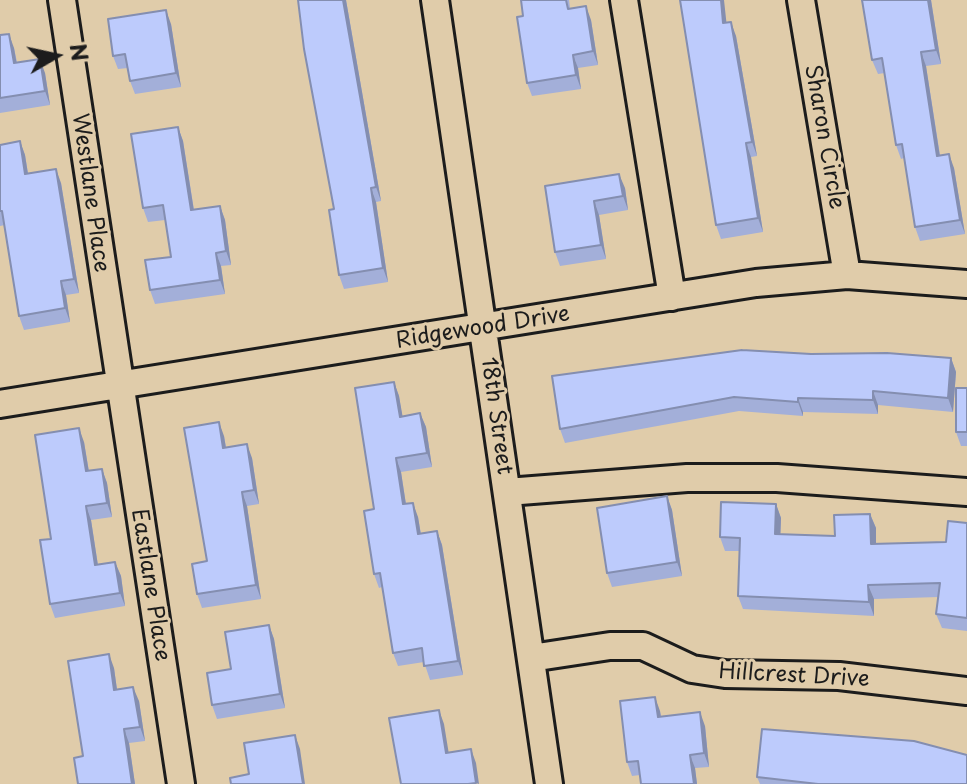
<!DOCTYPE html>
<html>
<head>
<meta charset="utf-8">
<style>
  body { margin:0 }
  #map { position:relative; width:967px; height:784px; overflow:hidden; background:#e0ccaa; font-family:"Playpen Sans",sans-serif }
  canvas { display:block }
  .north { position:absolute; left:16px; top:16px; width:80px; height:80px; -webkit-text-stroke:6px #e0ccaa; paint-order:stroke; rotate:81deg; font-size:22px; font-weight:700; line-height:32px; text-align:center; color:#1c1c1c }
  .north::after { content:''; display:block; margin:auto; width:28px; height:36px; background:#1c1c1c; clip-path:polygon(50% 0,100% 100%,50% 72%,0 100%) }
</style>
</head>
<body>
<div id="map">
<canvas width="967" height="784"></canvas>
<div class="north">N</div>
</div>
<script>
const ctx = document.querySelector('canvas').getContext('2d');
ctx.lineJoin = 'round';
const toPath = rows => new Path2D(rows.map(r => 'M' + r).join(''));
function strokePath(path, color, width, dash) { ctx.strokeStyle = color; ctx.lineWidth = width; ctx.lineCap = dash ? 'butt' : 'round'; ctx.setLineDash(dash || []); ctx.stroke(path); }
function fill(path, color) { ctx.fillStyle = color; ctx.fill(path, 'evenodd'); }
function drawText(font, color, halo, rows, align = 'center') {
  ctx.font = font + ' "Playpen Sans",sans-serif'; ctx.lineWidth = 6; ctx.setLineDash([]); ctx.textBaseline = 'middle'; ctx.strokeStyle = halo; ctx.fillStyle = color; for (const [text, x, y, turn = 0] of rows) {
    ctx.save(); ctx.translate(x, y); ctx.rotate((+turn || 0) * Math.PI / 180); ctx.textAlign = isNaN(turn) ? turn : align; if (halo) ctx.strokeText(text, 0, 0); ctx.fillText(text, 0, 0); ctx.restore();
  }
}
const minor = toPath([
  [62,0,181,784],
  [435,0,549,784],
  [624,0,672,297],
  [801,0,847,275],
  [0,404,756,283,847,275,967,284],
  [507,492,687,478,777,478,967,492],
  [531,658,610,646,643,646,692,669,725,674,839,676,967,691]
]);
const wall = toPath([
  [346,0,381,201,376,202,388,282,344,289,339,275,334,209],
  [521,0,569,0,570,8,591,20,598,65,578,68,581,89,532,96,527,83,523,16],
  [862,0,931,0,941,64,926,66,940,155,954,168,965,234,920,241,915,227,904,158,901,159,896,145,885,73,878,74,872,60],
  [727,23,736,36,757,156,751,157,763,232,721,239,716,225],
  [171,24,181,87,135,94,130,81,128,68,118,69,113,56],
  [0,35,14,48,17,62,45,73,50,105,0,113],
  [178,127,183,141,194,210,220,206,225,220,231,265,221,266,225,294,155,304,150,290,171,257,165,220,148,222,143,208],
  [20,141,25,155,28,173,61,183,79,293,66,295,70,322,24,330,19,316,5,225,0,226,0,145],
  [545,186,625,188,628,210,599,215,606,259,560,266,555,252],
  [811,354,951,358,956,372,953,412,878,405,878,414,803,412,803,416,739,411,565,443,560,429],
  [394,382,399,396,402,416,420,413,426,427,432,467,401,472,406,504,418,517,421,534,437,531,442,545,463,675,430,680,424,662,398,666,393,653,382,587,379,588,374,574,374,509],
  [967,388,967,446,961,446,956,432],
  [224,436,226,447,252,458,259,504,247,506,261,599,202,608,197,594,207,561],
  [84,442,89,471,102,469,107,483,112,517,91,520,98,565,115,562,121,576,125,606,55,618,50,604,51,539],
  [667,496,672,510,682,576,612,587,607,573],
  [776,504,781,518,780,535,835,536,870,514,876,528,876,544,946,542,967,523,967,631,942,628,936,614,939,597,874,599,874,616,743,609,738,596,740,551,725,551,720,537],
  [269,625,274,639,285,708,217,719,212,705],
  [114,668,117,690,139,701,145,741,129,743,135,784,78,784,83,756],
  [660,711,661,717,705,726,709,767,695,768,697,784,641,784,640,775,632,776,627,762],
  [757,777,967,784,760,784]
]);
const shadedWall = toPath([
  [343,0,346,0,381,201,376,187],
  [721,0,724,0,728,37,723,23],
  [928,0,931,0,941,64,936,50],
  [586,6,591,20,598,65,593,51],
  [166,10,171,24,181,87,176,73],
  [731,22,736,36,757,156,752,142],
  [9,34,14,48,19,77,14,63],
  [921,52,926,66,942,170,937,156],
  [573,55,578,68,581,89,576,75],
  [40,59,45,73,50,105,45,91],
  [178,127,183,141,196,224,191,210],
  [20,141,25,155,30,187,25,174],
  [746,143,751,157,763,232,758,218],
  [949,154,954,168,965,234,960,220],
  [56,169,61,183,79,293,74,279],
  [619,174,625,188,628,210,623,196],
  [371,188,376,202,388,282,383,268],
  [594,201,599,215,606,259,601,245],
  [220,206,225,220,231,265,226,251],
  [216,253,221,266,225,294,220,280],
  [61,281,66,295,70,322,65,308],
  [951,358,956,372,953,412,948,398],
  [394,382,399,396,405,430,400,417],
  [873,391,878,405,878,414,873,400],
  [798,398,803,412,803,416,798,402],
  [420,413,426,427,432,467,427,453],
  [219,422,224,436,228,461,223,448],
  [79,428,84,442,91,485,86,471],
  [247,444,252,458,259,504,254,490],
  [396,458,401,472,408,518,403,504],
  [102,469,107,483,112,517,107,503],
  [242,492,247,506,261,599,256,585],
  [667,496,672,510,682,576,677,562],
  [413,503,418,517,423,548,418,534],
  [776,504,781,518,780,548,775,534],
  [86,506,91,520,100,579,95,565],
  [870,514,876,528,876,558,871,544],
  [437,531,442,545,463,675,458,661],
  [115,562,121,576,125,606,120,593],
  [868,585,874,599,874,616,869,602],
  [269,625,274,639,285,708,280,694],
  [109,654,114,668,119,704,114,690],
  [133,687,139,701,145,741,140,727],
  [655,697,660,711,663,731,658,717],
  [439,710,444,724,451,767,446,753],
  [700,712,705,726,709,767,704,753],
  [124,729,129,743,135,784,132,784],
  [295,735,300,749,305,784,303,784],
  [471,749,476,763,479,784,476,783],
  [690,755,695,768,697,784,694,784]
]);
const building = toPath([
  [298,0,343,0,376,187,371,188,383,268,339,275,329,210,334,209,304,49,298,0],
  [521,0,566,0,568,9,586,6,593,51,573,55,576,75,527,83,517,17,523,16,521,0],
  [680,0,721,0,723,23,731,22,752,142,746,143,758,218,716,225,680,0],
  [862,0,928,0,936,50,921,52,937,156,949,154,960,220,915,227,902,144,896,145,882,58,872,60,862,0],
  [166,10,176,73,130,81,125,54,113,56,108,19,166,10],
  [9,34,14,63,40,59,45,91,0,98,0,35,9,34],
  [178,127,191,210,220,206,226,251,216,253,220,280,150,290,145,260,171,257,163,205,143,208,131,134,178,127],
  [20,141,25,174,56,169,74,279,61,281,65,308,19,316,2,211,0,211,0,145,20,141],
  [619,174,623,196,594,201,601,245,555,252,545,186,619,174],
  [742,350,811,354,887,353,951,358,948,398,873,391,873,400,798,398,798,402,734,397,560,429,552,376,742,350],
  [394,382,400,417,420,413,427,453,396,458,403,504,413,503,418,534,437,531,458,661,424,666,422,648,393,653,380,573,374,574,364,511,374,509,355,388,394,382],
  [956,388,967,388,967,432,956,432,956,388],
  [219,422,223,448,247,444,254,490,242,492,256,585,197,594,192,564,207,561,184,428,219,422],
  [79,428,86,471,102,469,107,503,86,506,95,565,115,562,120,593,50,604,40,540,51,539,35,435,79,428],
  [667,496,677,562,607,573,597,508,667,496],
  [721,502,776,504,775,534,835,536,834,515,870,514,871,544,946,542,948,521,967,523,967,618,936,614,940,583,868,585,869,602,738,596,740,538,720,537,721,502],
  [269,625,280,694,212,705,207,673,231,669,225,632,269,625],
  [109,654,114,690,133,687,140,727,124,729,132,784,78,784,74,758,83,756,68,661,109,654],
  [655,697,658,717,700,712,704,753,690,755,694,784,641,784,638,761,627,762,620,701,655,697],
  [439,710,446,753,471,749,476,783,468,784,401,784,389,718,439,710],
  [762,729,914,741,967,755,967,784,818,784,757,777,762,729],
  [295,735,303,784,231,784,230,778,249,774,244,743,295,735]
]);
const streetNames = [
  ["Sharon Circle",824,137,80],
  ["Westlane Place",90,193,82],
  ["Ridgewood Drive",483,328,-9],
  ["18th Street",496,416,82],
  ["Eastlane Place",150,585,81],
  ["Hillcrest Drive",794,676,3]
];
strokePath(minor, '#1c1c1c', 32);
strokePath(minor, '#e0ccaa', 26);
fill(wall, '#a3afd9');
fill(shadedWall, '#848eb0');
fill(building, '#bdcbfc');
strokePath(building, '#848eb0', 2);
drawText('22px', '#1c1c1c', '#e0ccaa', streetNames);
</script>
</body>
</html>
